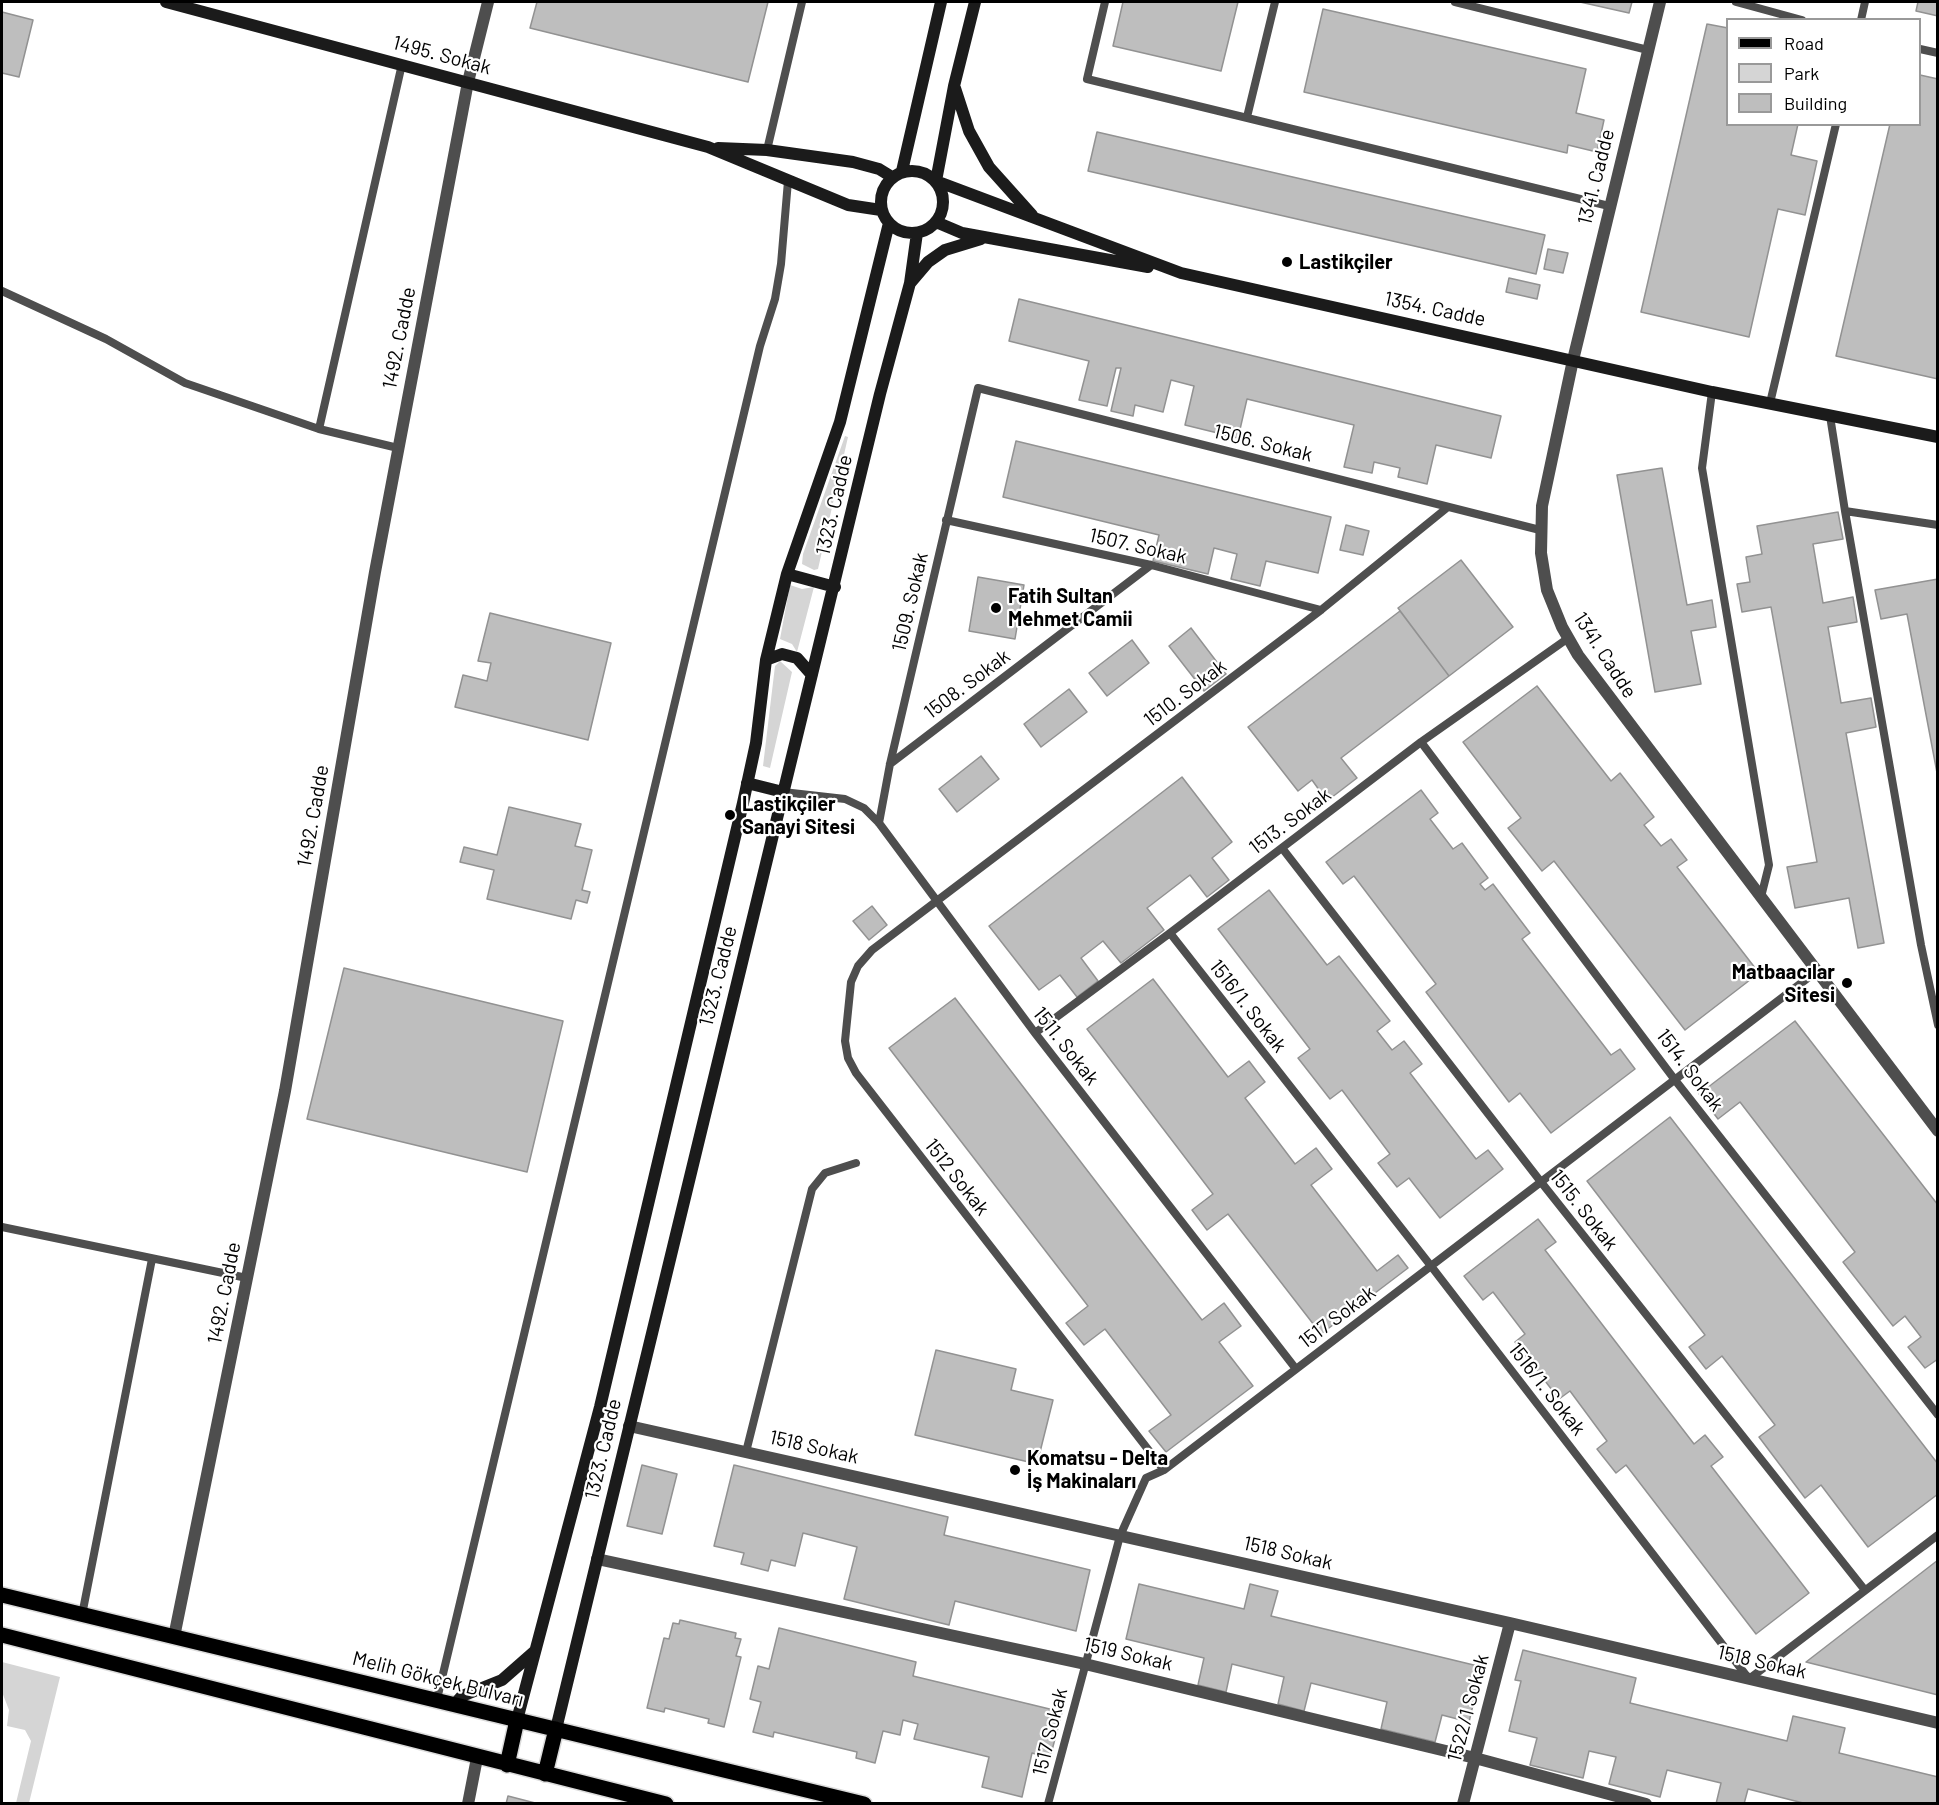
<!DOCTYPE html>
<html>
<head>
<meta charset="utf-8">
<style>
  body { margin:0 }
  #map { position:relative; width:1939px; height:1805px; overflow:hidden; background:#fff; font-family:Barlow,sans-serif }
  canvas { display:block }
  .frame { position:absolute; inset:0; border:3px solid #000; pointer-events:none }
  .legend { position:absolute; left:1726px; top:18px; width:195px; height:108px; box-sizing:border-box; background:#fff; border:2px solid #999; margin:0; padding:8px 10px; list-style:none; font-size:18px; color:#000 }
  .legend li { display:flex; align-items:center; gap:12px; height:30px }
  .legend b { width:30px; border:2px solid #999 }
</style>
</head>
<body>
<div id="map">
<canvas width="1939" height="1805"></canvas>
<div class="frame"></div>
<ul class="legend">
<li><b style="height:8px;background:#000"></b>Road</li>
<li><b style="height:16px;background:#d5d5d5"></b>Park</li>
<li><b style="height:16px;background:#bebebe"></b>Building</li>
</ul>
</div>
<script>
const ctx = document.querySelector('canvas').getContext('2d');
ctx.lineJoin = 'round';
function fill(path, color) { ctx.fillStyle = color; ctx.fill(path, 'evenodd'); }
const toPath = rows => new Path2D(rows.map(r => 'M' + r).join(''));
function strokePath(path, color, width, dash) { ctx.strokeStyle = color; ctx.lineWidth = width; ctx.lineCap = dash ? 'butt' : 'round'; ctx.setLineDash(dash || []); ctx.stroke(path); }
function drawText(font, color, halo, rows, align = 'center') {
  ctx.font = font + ' Barlow,sans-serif'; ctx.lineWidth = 4.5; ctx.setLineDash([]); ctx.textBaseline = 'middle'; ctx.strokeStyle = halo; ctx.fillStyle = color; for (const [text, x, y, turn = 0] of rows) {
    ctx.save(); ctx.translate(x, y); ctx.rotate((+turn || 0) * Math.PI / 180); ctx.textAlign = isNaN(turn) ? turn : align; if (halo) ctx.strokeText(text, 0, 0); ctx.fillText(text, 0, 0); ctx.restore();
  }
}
const green = toPath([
  [845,436,848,437,818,569,814,570,802,564,803,554],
  [790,585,802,589,814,587,797,652,792,644,780,639],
  [780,661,792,672,770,768,763,766,775,666],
  [2,1662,60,1677,29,1803,16,1803,31,1741,25,1730,7,1726,9,1710,2,1692]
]);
const building = toPath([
  [537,2,768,2,748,82,530,28,537,2],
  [1123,2,1238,2,1221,71,1113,46,1123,2],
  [1580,2,1632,2,1629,13,1580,2],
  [1918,2,1938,2,1938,16,1916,11,1918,2],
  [1323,9,1586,69,1576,113,1604,120,1597,152,1568,145,1567,153,1304,92,1323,9],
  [2,12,33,20,19,77,2,73,2,12],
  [1707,24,1728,28,1728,124,1798,124,1791,155,1817,161,1805,215,1778,209,1749,337,1641,312,1707,24],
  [1920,75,1938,79,1938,379,1836,356,1890,124,1920,124,1920,75],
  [1097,132,1545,235,1536,274,1088,171,1097,132],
  [1548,249,1568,253,1563,273,1544,269,1548,249],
  [1509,278,1540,285,1537,299,1506,292,1509,278],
  [1019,299,1501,416,1491,458,1436,445,1427,484,1398,477,1400,468,1374,462,1372,473,1344,467,1354,425,1247,399,1238,438,1185,425,1194,386,1171,380,1163,412,1135,405,1133,416,1111,411,1121,368,1116,368,1107,406,1079,400,1089,361,1009,341,1019,299],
  [1016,441,1331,517,1318,573,1266,561,1260,586,1231,579,1237,554,1214,548,1208,574,1153,561,1159,535,1003,497,1016,441],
  [1662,468,1687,605,1712,600,1716,627,1691,631,1701,684,1655,692,1617,475,1662,468],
  [1838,512,1843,539,1813,544,1823,603,1853,597,1857,622,1828,627,1841,703,1871,698,1876,727,1846,733,1884,943,1858,948,1849,898,1795,908,1787,867,1817,862,1771,607,1742,612,1737,584,1750,582,1746,557,1762,554,1757,526,1838,512],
  [1346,525,1369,531,1363,555,1340,550,1346,525],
  [1461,560,1513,627,1449,676,1398,608,1461,560],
  [978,577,1024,585,1015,639,969,631,978,577],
  [1938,579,1938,778,1907,614,1881,619,1875,590,1938,579],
  [1400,611,1449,676,1341,758,1357,778,1327,801,1312,780,1298,791,1248,727,1400,611],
  [490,613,611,643,588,740,455,707,463,675,487,681,491,663,478,661,490,613],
  [1191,628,1226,674,1204,691,1169,646,1191,628],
  [1132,640,1149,663,1107,696,1089,673,1132,640],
  [1537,686,1611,781,1620,773,1654,817,1644,825,1661,846,1671,839,1687,860,1677,867,1759,973,1685,1030,1554,861,1542,871,1508,828,1521,818,1463,742,1537,686],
  [1069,689,1087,712,1041,747,1024,724,1069,689],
  [981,756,999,779,957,812,939,789,981,756],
  [1182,777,1232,842,1212,858,1229,880,1207,897,1190,875,1147,908,1164,930,1121,963,1103,941,1081,958,1098,981,1077,997,1060,975,1039,990,989,926,1182,777],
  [1421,790,1438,813,1430,819,1453,849,1462,843,1488,878,1480,884,1485,890,1493,884,1530,933,1522,939,1611,1055,1620,1049,1635,1069,1551,1133,1520,1093,1509,1102,1426,992,1436,984,1354,876,1343,884,1326,862,1421,790],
  [509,807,581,824,575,846,592,850,582,890,590,892,587,903,576,900,571,919,487,899,494,870,460,862,464,847,497,855,509,807],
  [1269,890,1327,965,1339,956,1390,1021,1377,1031,1392,1050,1404,1041,1422,1064,1410,1073,1476,1159,1488,1150,1503,1169,1440,1218,1409,1178,1397,1187,1378,1163,1390,1154,1342,1090,1330,1099,1298,1058,1310,1049,1218,929,1269,890],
  [872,906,887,925,869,940,853,921,872,906],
  [344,968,563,1021,527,1172,307,1119,344,968],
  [1153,979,1228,1077,1249,1061,1265,1082,1245,1098,1295,1164,1316,1148,1332,1169,1311,1185,1377,1271,1398,1255,1408,1268,1321,1334,1228,1214,1207,1230,1192,1210,1213,1194,1087,1029,1153,979],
  [955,998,1202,1320,1224,1303,1241,1326,1219,1342,1253,1386,1166,1452,1149,1431,1171,1415,1105,1329,1084,1345,1066,1323,1088,1306,889,1048,955,998],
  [1795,1021,1938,1205,1938,1359,1925,1368,1908,1347,1921,1337,1905,1316,1893,1326,1843,1262,1855,1252,1740,1102,1718,1119,1699,1094,1795,1021],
  [1670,1117,1938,1464,1938,1494,1868,1547,1821,1485,1805,1498,1759,1437,1775,1425,1722,1356,1706,1369,1689,1347,1705,1335,1587,1181,1670,1117],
  [1538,1219,1556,1242,1545,1250,1694,1444,1705,1435,1723,1457,1711,1466,1809,1593,1756,1634,1626,1465,1616,1473,1597,1449,1607,1441,1570,1391,1559,1399,1515,1342,1525,1334,1493,1292,1483,1300,1464,1276,1538,1219],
  [936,1350,1016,1369,1011,1390,1053,1400,1037,1464,915,1435,936,1350],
  [642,1465,677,1474,662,1534,627,1526,642,1465],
  [734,1465,948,1517,944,1535,1090,1570,1076,1631,955,1601,949,1625,844,1599,857,1547,803,1533,795,1566,771,1560,768,1571,741,1564,744,1553,714,1546,734,1465],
  [1938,1560,1938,1695,1806,1662,1938,1560],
  [1139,1584,1244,1609,1250,1584,1278,1591,1271,1616,1482,1667,1469,1722,1442,1715,1435,1742,1381,1729,1387,1702,1311,1683,1304,1711,1278,1704,1284,1677,1232,1664,1226,1692,1198,1685,1204,1658,1126,1639,1139,1584],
  [680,1620,736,1633,735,1638,741,1639,736,1656,741,1657,724,1727,708,1723,709,1719,665,1708,664,1712,647,1708,664,1638,669,1639,673,1623,679,1624,680,1620],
  [779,1628,916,1662,913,1676,1062,1712,1050,1758,1032,1753,1022,1797,982,1787,989,1757,914,1739,918,1724,903,1720,900,1735,883,1731,875,1763,856,1758,857,1752,774,1732,773,1737,753,1732,761,1702,750,1699,758,1666,769,1669,779,1628],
  [1523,1650,1636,1678,1630,1703,1787,1741,1793,1716,1845,1728,1839,1753,1938,1777,1938,1804,1807,1804,1748,1789,1744,1804,1716,1804,1721,1783,1667,1770,1660,1797,1609,1784,1616,1757,1589,1751,1583,1778,1530,1765,1537,1738,1509,1731,1521,1681,1515,1680,1523,1650],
  [508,1796,539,1804,506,1804,508,1796]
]);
const service = toPath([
  [1105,2,1087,79,1609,206],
  [1455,2,1648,50],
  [1736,2,1802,20],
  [1861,20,1865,2],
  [1920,49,1938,53],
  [1247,117,1275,2],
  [767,150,802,2],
  [2,291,106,339,185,383,319,429,398,448],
  [1712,392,1702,468,1769,865,1761,897],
  [1770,403,1836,124],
  [1830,416,1845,511,1938,525],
  [319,429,402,64],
  [1845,511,1921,945,1938,1025],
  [946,520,1151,565,1321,610],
  [1421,742,1675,1080,1938,1415],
  [890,764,1151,565],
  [783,792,845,799,864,808,879,823,1035,1033,1296,1369],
  [879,823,890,764,978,388,1540,530],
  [1282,848,1541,1182,1864,1589],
  [1170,933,1431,1266,1749,1679,1938,1535],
  [1035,1033,1170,933,1421,742,1567,639],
  [2,1227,247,1278],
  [746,1452,812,1189,825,1173,856,1163],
  [1164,1470,856,1073,848,1058,845,1041,851,982,858,966,872,950,1321,610,1448,507],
  [82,1615,152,1259],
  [437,1699,760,346,775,299,781,264,788,181],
  [1048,1804,1120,1536,1146,1478,1164,1470,1817,971]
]);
const minor = toPath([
  [629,1426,1510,1623,1938,1723],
  [597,1559,1085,1664,1475,1758,1646,1804],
  [468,1804,477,1758],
  [1463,1804,1510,1623]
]);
const tertiary = toPath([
  [1660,2,1573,360,1542,506,1541,553,1547,590,1562,627,1578,655,1938,1131],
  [174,1637,285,1091,375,572,468,82,488,2]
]);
const secondary = toPath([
  [166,2,708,147,848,205,881,210],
  [955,88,969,131,989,167,1032,215],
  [718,148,767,150,853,162,879,169,892,177],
  '881 202a31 31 0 1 1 62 0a31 31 0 1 1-62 0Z',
  [902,171,941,2],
  [936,181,1181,273,1712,392,1938,437],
  [936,181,954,86,975,2],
  [936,222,962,233,1148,267],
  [911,282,928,262,945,250,981,239],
  [787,574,835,587],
  [766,660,782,654,797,658,812,675],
  [747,783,783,792],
  [455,1704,462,1696,502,1680,535,1651],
  [517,1720,600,1407,743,803,756,743,766,660,787,574,840,422,889,223],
  [556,1729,880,394,910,283,917,233]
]);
const primary = toPath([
  [2,1595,864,1804],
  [2,1635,666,1804],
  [507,1765,517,1720],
  [545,1774,556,1729]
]);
const markers = [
  [1287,262,6,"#000"],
  [996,608,6,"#000"],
  [730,815,6,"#000"],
  [1847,983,6,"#000"],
  [1015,1470,6,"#000"]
];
const streetNames = [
  ["1495. Sokak",442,55,15],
  ["1341. Cadde",1596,177,-76],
  ["1354. Cadde",1435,309,12],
  ["1492. Cadde",399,338,-79],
  ["1506. Sokak",1263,443,14],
  ["1323. Cadde",834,505,-77],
  ["1507. Sokak",1138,546,13],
  ["1509. Sokak",910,602,-77],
  ["1341. Cadde",1605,655,57],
  ["1508. Sokak",967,684,-37],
  ["1510. Sokak",1185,693,-37],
  ["1492. Cadde",313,816,-80],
  ["1513. Sokak",1290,821,-37],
  ["1323. Cadde",718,976,-76],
  ["1516/1. Sokak",1248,1006,52],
  ["1511. Sokak",1066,1046,52],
  ["1514. Sokak",1690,1070,53],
  ["1512 Sokak",957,1177,52],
  ["1515. Sokak",1584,1210,52],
  ["1492. Cadde",224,1293,-79],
  ["1517 Sokak",1337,1317,-37],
  ["1516/1. Sokak",1547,1389,52],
  ["1518 Sokak",814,1447,13],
  ["1323. Cadde",603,1449,-77],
  ["1518 Sokak",1288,1553,13],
  ["1519 Sokak",1128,1654,13],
  ["1518 Sokak",1762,1662,13],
  ["Melih Gökçek Bulvarı",438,1679,14],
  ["1522/1 Sokak",1468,1708,-75],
  ["1517 Sokak",1050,1732,-76]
];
const poiNames = [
  ["Lastikçiler",1299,262],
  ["Fatih Sultan",1008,596],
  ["Mehmet Camii",1008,619],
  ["Lastikçiler",742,804],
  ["Sanayi Sitesi",742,827],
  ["Matbaacılar",1835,972,"right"],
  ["Sitesi",1835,995,"right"],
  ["Komatsu - Delta",1027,1458],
  ["İş Makinaları",1027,1481]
];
fill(green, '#d5d5d5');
fill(building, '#bebebe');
strokePath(building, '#929292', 1.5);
strokePath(primary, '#dbdbdb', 18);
strokePath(service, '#4e4e4e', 8);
strokePath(minor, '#4e4e4e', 12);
strokePath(tertiary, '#4e4e4e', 12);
strokePath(secondary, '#1b1b1b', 12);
strokePath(primary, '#000', 15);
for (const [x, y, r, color] of markers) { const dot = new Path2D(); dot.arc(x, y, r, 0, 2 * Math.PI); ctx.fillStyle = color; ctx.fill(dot); strokePath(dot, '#fff', 2); }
drawText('20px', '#000', '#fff', streetNames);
drawText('bold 20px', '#000', '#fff', poiNames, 'left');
</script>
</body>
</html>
